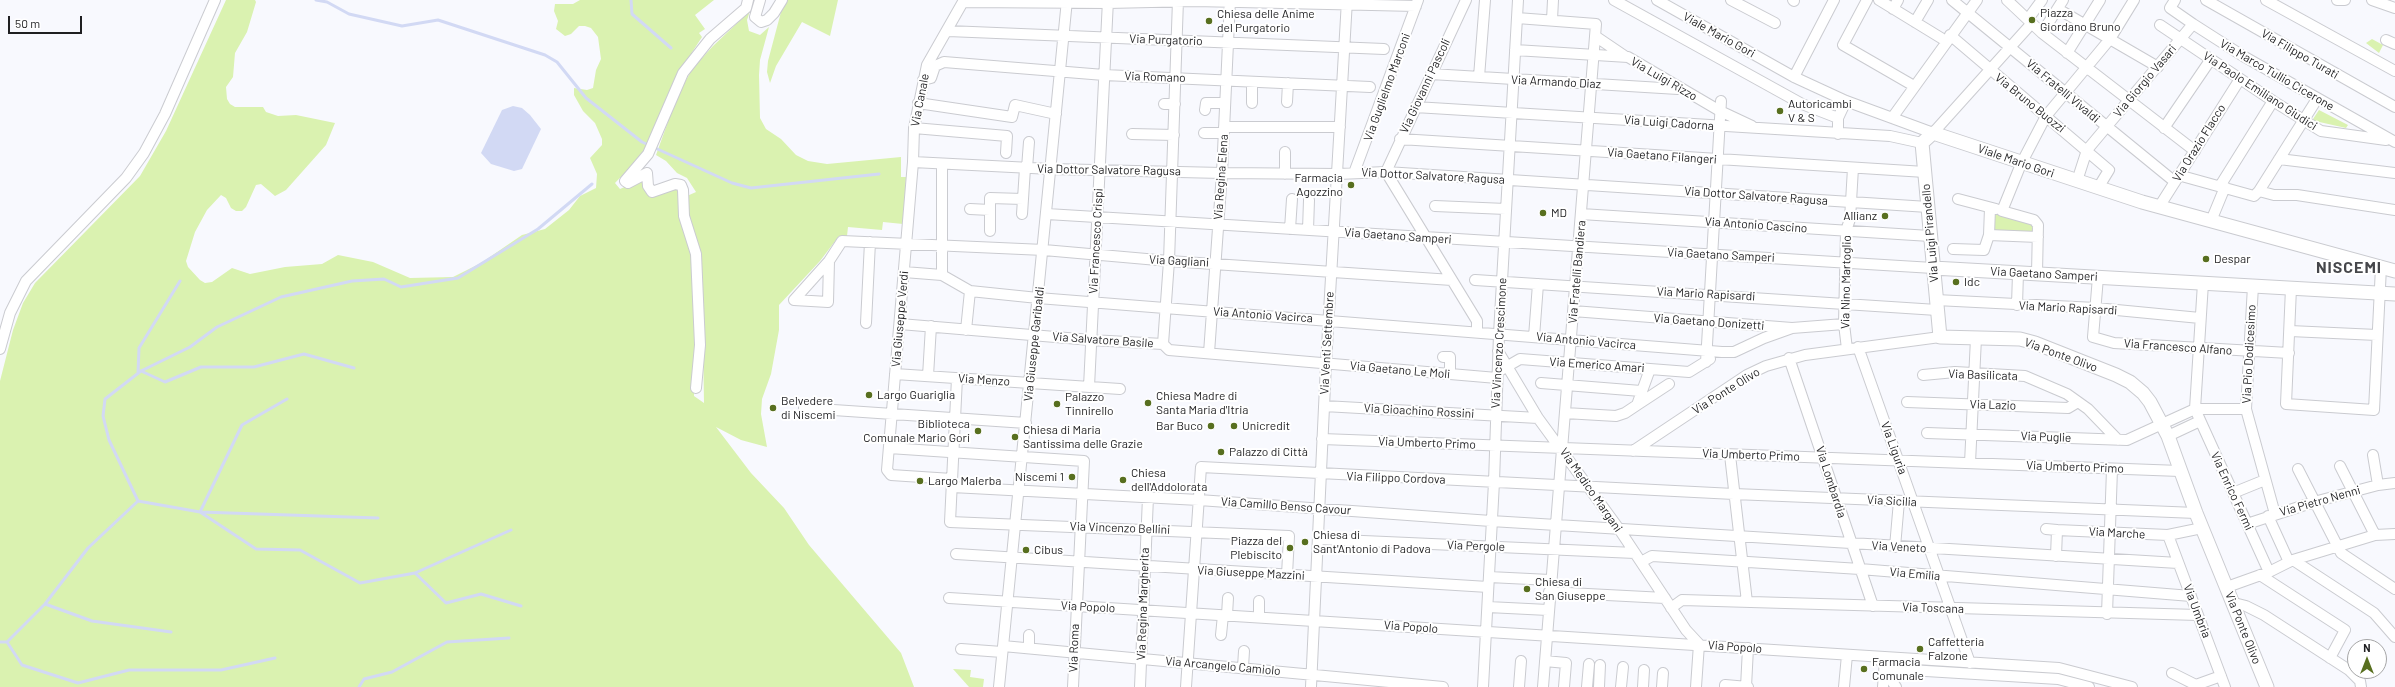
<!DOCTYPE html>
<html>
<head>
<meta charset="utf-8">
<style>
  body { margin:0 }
  #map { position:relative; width:2395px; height:687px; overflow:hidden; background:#f8f9fe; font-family:Barlow,sans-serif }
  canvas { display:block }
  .north { position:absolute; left:2347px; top:639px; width:40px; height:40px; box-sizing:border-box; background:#fff; border:1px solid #a5a5a6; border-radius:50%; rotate:0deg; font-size:11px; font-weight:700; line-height:16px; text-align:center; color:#1f1f21 }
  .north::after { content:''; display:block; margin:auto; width:14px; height:18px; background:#586f1f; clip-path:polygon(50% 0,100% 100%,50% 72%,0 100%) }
  .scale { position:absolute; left:8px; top:16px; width:74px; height:18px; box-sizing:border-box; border:2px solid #1f1f21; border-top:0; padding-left:5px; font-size:12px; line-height:14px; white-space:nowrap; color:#1f1f21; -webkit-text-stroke:3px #fff; paint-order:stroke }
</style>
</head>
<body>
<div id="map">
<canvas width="2395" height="687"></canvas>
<div class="north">N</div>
<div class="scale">50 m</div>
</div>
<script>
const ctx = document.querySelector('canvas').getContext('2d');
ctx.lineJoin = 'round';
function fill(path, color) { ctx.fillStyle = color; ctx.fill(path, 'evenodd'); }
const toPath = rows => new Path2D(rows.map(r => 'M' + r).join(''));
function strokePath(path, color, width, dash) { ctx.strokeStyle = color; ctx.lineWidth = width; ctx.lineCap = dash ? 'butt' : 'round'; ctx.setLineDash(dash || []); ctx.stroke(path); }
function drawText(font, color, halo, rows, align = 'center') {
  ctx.font = font + ' Barlow,sans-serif'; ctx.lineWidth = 4; ctx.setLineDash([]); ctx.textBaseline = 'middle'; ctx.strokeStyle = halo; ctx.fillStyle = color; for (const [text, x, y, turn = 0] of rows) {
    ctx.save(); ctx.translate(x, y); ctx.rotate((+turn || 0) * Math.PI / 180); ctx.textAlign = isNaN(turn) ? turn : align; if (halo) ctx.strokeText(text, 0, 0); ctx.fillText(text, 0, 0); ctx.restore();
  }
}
const green = toPath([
  [226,0,255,0,256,2,247,32,235,53,233,77,226,87,227,99,230,104,235,107,263,107,266,112,278,116,296,115,335,123,326,145,286,190,275,196,261,184,256,185,246,207,242,211,236,211,231,208,226,198,221,195,207,210,195,232,186,261,188,267,200,280,205,283,212,282,232,268,250,274,285,267,322,264,338,255,373,262,410,278,453,277,481,263,522,235,545,229,569,210,580,196,596,188,597,174,590,158,602,145,602,139,595,123,583,111,574,95,574,88,587,90,593,88,596,70,601,59,598,37,591,28,585,26,579,26,571,34,565,36,556,29,558,21,554,11,555,4,573,4,580,0,714,0,695,15,705,29,699,33,702,37,678,74,645,152,615,183,620,189,645,178,647,192,653,197,674,187,679,189,693,266,696,344,694,396,704,403,702,276,698,244,688,212,687,196,696,192,687,178,677,173,666,161,656,155,678,94,693,68,713,46,750,11,747,20,749,31,760,35,769,27,760,60,759,75,760,118,766,129,781,139,796,155,808,161,827,164,901,157,901,177,906,177,903,224,883,222,882,230,848,227,847,236,839,236,820,261,779,305,779,330,771,374,762,399,761,414,767,447,741,440,716,427,751,473,784,508,809,545,901,653,914,687,0,687,0,381,13,330,23,303,35,283,140,176,166,131],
  [787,0,838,0,830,36,802,22,776,66,770,83,767,72,768,61,781,12],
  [2372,39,2383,45,2379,53,2366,43],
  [2319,110,2348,125,2346,128,2315,121,2313,119],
  [1996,213,2030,223,2033,227,2032,234,1996,232,1992,229,1994,214],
  [953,669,971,670,970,677,984,679,983,687,969,687]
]);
const water = toPath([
  [513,106,522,108,530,115,541,129,522,169,514,171,491,164,481,153,502,110]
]);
const stream = toPath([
  [316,0,327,2,349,14,402,26,438,20,545,55,557,62,586,98,642,142,732,183,751,188,879,174],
  [631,0,632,14,671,48],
  [141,371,165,382,201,367,254,367,304,354,354,368],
  [138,373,139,348,180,281],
  [287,399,242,425,200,512,256,549,300,550,360,583,415,573,511,530],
  [138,501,200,512,378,518],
  [415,573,446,603,481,594,521,606],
  [45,604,92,621,171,632],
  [0,642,7,642,45,604,88,548,138,501,109,440,103,416,105,399,141,371,190,347,217,327,281,297,352,281,384,279,401,287,458,278,538,229,592,184],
  [7,642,22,665,78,683,129,670,221,670,275,658],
  [359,687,364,679,392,672,447,642,509,638]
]);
const minor = toPath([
  [760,0,755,17,761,22,767,20,774,13,782,0],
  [1466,0,1386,172,1477,321,1477,332],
  [1614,0,1802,104,1838,118],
  [1657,0,1794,77,1846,101,1933,133,2032,23],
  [1731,0,1775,23],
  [1793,0,1794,1],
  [1867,0,1843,45,1914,86],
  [1879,0,1946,41],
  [1952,0,2175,182],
  [2007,0,2042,33,2195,151],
  [2175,0,2170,8,2193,24,2243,56,2395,142],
  [2206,0,2395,107],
  [2266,0,2395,71],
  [2337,0,2345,0],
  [2372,0,2395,8],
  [963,2,1108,3,1195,1,1416,6],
  [1893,9,1898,0],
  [2058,9,2158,67],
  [1517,18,1596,24,1543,687],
  [2028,19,2042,0],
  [1552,20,1553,0],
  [1915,22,1928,0],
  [2160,25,2273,101,2321,131,2386,140],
  [948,31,1384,49],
  [2042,33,2063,0],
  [1950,35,2109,170,2098,188],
  [1595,36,1626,57],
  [2386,40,2395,44],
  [1515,50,1628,57,1720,111,1752,126],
  [2067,53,2100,0],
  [1431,74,1678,89],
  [1479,77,1485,0],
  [1794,77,1834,0],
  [923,80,931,78,935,66,944,62,1104,75,1370,87],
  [1252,82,1252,103],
  [1287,102,1288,83],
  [918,103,1012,117,1015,105,1056,114],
  [1164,104,1175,104],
  [1415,107,1890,136,1922,143],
  [1205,110,1206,103,1225,103],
  [1892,118,1977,0],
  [1224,127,1340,127],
  [914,128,1007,136,1006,153],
  [2164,128,2211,59],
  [1204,133,1224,133],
  [1132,134,1174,135],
  [1838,134,1838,118,1846,101],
  [1400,139,1925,172],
  [1285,152,1285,174],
  [2279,159,2395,173],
  [913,162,1051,169,1222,173,1338,174,1386,172,1928,207],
  [942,164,942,275],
  [1027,168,1029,142],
  [1354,173,1418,0],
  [2178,175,2254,196,2259,191,2274,195,2297,195,2395,210],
  [2077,181,2087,150,2193,24],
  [2220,186,2273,101],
  [2259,191,2317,99],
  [1958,199,1996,209],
  [1435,206,1506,209],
  [2159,207,2240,79],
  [970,209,990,210],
  [1022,214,1023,199],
  [1047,214,1933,268],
  [1581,214,1930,236],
  [2211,221,2225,187],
  [1290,229,1292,199],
  [1308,230,1309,200],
  [990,231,990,198,1023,199,1025,168],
  [1989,235,2038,237],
  [1953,249,1984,250,1989,235,1990,208],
  [904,272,942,275,970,291,1038,298,1722,352,1734,352,1764,338,1792,328],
  [2037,273,2038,225,2034,220,2002,211,2021,164,2046,116,2110,39,2134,0],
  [2098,277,2093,337,2114,343,2289,353],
  [1475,280,1937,310],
  [2203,283,2195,409,2269,572],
  [2253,286,2246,409,2275,514],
  [2291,288,2286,404,2374,410,2381,267],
  [794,300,829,261,842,241,1044,250,1169,261,1452,280],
  [794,300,828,302,829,261],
  [1936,300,2096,308,2200,318],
  [2017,305,2018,273],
  [1573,311,1792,328,1844,324],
  [866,323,870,242],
  [900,324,1091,340,1163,344],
  [966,330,970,291],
  [2290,331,2377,335],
  [1534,337,1538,284],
  [1163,344,1169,261,1178,0],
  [1163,344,1169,350,1497,378],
  [1858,347,1970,663],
  [0,349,10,313,26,281,126,178,144,153,165,114,215,0],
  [1847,349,1844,324,1846,231,1850,219,1853,168],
  [1498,351,1538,418,1619,529,1686,630,1699,644],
  [1209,353,1222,173,1230,0],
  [1443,357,1450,357,1450,374],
  [1789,358,1873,606],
  [1706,362,1721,101],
  [1501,370,1520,359,1689,372,1710,359],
  [895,374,1120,389],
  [1923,375,1955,372,2025,376,2067,394,2088,409,2118,440],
  [928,376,931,326],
  [957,378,950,522,1289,536,1287,575],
  [1541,383,1641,391],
  [1089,387,1108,0],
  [696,388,700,345,696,254,684,216,683,190,681,185,675,184,652,192,648,186,647,173,628,183,625,181,648,154,683,73,710,39,746,8,748,0],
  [1907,402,2068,408,2078,402],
  [1637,405,1669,384],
  [1324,406,1538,418],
  [804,408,1026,423],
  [1565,413,1616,416,1625,413,1637,405,1650,369],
  [1927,433,2127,440,2195,409,2246,409],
  [2168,436,2200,421],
  [1322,439,2180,471],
  [889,448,1084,461,1073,687],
  [1633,451,1747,375,1766,366,1805,355,1940,337],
  [1730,455,1747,602],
  [2373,455,2378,485],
  [1970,463,1976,338],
  [2340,466,2375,535],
  [2298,469,2341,553,2395,589],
  [952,479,891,475,887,470,913,162,914,128,927,65,964,0],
  [952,487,1199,500,1491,521,2178,563],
  [2233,493,2265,480],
  [2268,516,2289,562],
  [2247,524,2314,502,2378,485,2395,483],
  [2046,529,2057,530],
  [2168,535,2225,687],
  [1318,539,1635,553],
  [1895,547,1899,501],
  [956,554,1488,587],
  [2056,556,2057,530,2168,535,2202,528],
  [2293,560,2374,613,2395,637],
  [1641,562,1652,556,1860,569,2191,596],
  [2260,575,2345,630,2330,658],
  [1489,577,1550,580],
  [2227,587,2269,572,2293,560,2375,535,2395,534],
  [1549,592,1665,598],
  [949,598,2059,668,2132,687],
  [2234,603,2246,606,2264,615,2349,670,2360,681,2361,687],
  [1488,607,1548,610],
  [1671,608,1682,600,2198,615],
  [2107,614,2112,469],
  [1227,615,1228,598],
  [1259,617,1259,601],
  [1221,635,1223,615],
  [1003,646,1443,687],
  [1029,648,1029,635],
  [961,649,1002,652],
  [1876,658,1893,669,2058,679,2089,687],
  [1545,661,1566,663,1564,687],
  [1243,667,1244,651],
  [1885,671,1896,687],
  [2172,673,2196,685,2221,676],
  [999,687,1067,0],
  [1140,687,1148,497],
  [1186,687,1201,467,1734,494,2196,513],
  [1311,687,1326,364,1347,0],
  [1483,687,1494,482,1499,334,1518,0],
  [1519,687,1521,661],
  [1587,687,1589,664],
  [1599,687,1600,665],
  [1621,687,1623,667],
  [1643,687,1644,670],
  [1662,687,1663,673],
  [1696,687,1699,644],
  [1725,687,1725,685,1748,687],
  [1746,687,1748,648],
  [1844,687,1847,655],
  [1883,687,1885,659]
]);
const major = toPath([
  [1933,268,2395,294],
  [2267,687,2196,513,2168,436,2150,402,2143,393,2130,382,2116,375,2035,343,2020,339,1940,337,1922,143,1933,133,2142,202,2395,271]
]);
const markers = [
  [2032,20,4,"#586f1f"],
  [1209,21,4,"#586f1f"],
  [1780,111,4,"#586f1f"],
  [1351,185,4,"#586f1f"],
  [1543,213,4,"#586f1f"],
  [1885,216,4,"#586f1f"],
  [2206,259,4,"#586f1f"],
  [1956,282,4,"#586f1f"],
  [869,395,4,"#586f1f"],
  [1148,403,4,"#586f1f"],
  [1057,404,4,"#586f1f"],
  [773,408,4,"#586f1f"],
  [1211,426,4,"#586f1f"],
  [1234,426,4,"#586f1f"],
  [978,431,4,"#586f1f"],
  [1015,437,4,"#586f1f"],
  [1221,452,4,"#586f1f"],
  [1072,477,4,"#586f1f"],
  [1123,480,4,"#586f1f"],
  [920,481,4,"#586f1f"],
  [1305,542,4,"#586f1f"],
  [1290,548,4,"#586f1f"],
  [1026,550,4,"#586f1f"],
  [1527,589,4,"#586f1f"],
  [1920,649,4,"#586f1f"],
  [1864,669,4,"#586f1f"]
];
const poiNames = [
  ["Piazza",2040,13],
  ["Giordano Bruno",2040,27],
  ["Chiesa delle Anime",1217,14],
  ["del Purgatorio",1217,28],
  ["Autoricambi",1788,104],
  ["V & S",1788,118],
  ["Farmacia",1343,178,"right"],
  ["Agozzino",1343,192,"right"],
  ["MD",1551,213],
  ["Allianz",1877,216,"right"],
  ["Despar",2214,259],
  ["Idc",1964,282],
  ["Largo Guariglia",877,395],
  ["Chiesa Madre di",1156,396],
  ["Santa Maria d'Itria",1156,410],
  ["Palazzo",1065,397],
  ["Tinnirello",1065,411],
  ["Belvedere",781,401],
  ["di Niscemi",781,415],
  ["Biblioteca",970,424,"right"],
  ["Comunale Mario Gori",970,438,"right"],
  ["Bar Buco",1203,426,"right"],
  ["Unicredit",1242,426],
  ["Chiesa di Maria",1023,430],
  ["Santissima delle Grazie",1023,444],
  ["Palazzo di Città",1229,452],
  ["Chiesa",1131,473],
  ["dell'Addolorata",1131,487],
  ["Niscemi 1",1064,477,"right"],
  ["Largo Malerba",928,481],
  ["Chiesa di",1313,535],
  ["Sant'Antonio di Padova",1313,549],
  ["Piazza del",1282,541,"right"],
  ["Plebiscito",1282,555,"right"],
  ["Cibus",1034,550],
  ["Chiesa di",1535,582],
  ["San Giuseppe",1535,596],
  ["Caffetteria",1928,642],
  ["Falzone",1928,656],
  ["Farmacia",1872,662],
  ["Comunale",1872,676]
];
const streetNames = [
  ["Viale Mario Gori",1719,35,29],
  ["Via Purgatorio",1166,40,2],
  ["Via Filippo Turati",2300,54,30],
  ["Via Marco Tullio Cicerone",2277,75,30],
  ["Via Romano",1155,77,2],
  ["Via Luigi Rizzo",1664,79,30],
  ["Via Giorgio Vasari",2145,81,-50],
  ["Via Armando Diaz",1556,82,3],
  ["Via Giovanni Pascoli",1425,86,-65],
  ["Via Guglielmo Marconi",1387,87,-70],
  ["Via Fratelli Vivaldi",2063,91,40],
  ["Via Paolo Emiliano Giudici",2260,91,33],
  ["Via Canale",920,100,-79],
  ["Via Bruno Buozzi",2030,103,39],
  ["Via Luigi Cadorna",1669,123,4],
  ["Via Orazio Flacco",2199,143,-58],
  ["Via Gaetano Filangeri",1662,156,4],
  ["Viale Mario Gori",2016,161,19],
  ["Via Dottor Salvatore Ragusa",1109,170,1],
  ["Via Dottor Salvatore Ragusa",1433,176,3],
  ["Via Regina Elena",1221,177,-86],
  ["Via Dottor Salvatore Ragusa",1756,196,4],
  ["Via Antonio Cascino",1756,225,4],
  ["Via Luigi Pirandello",1930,233,-95],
  ["Via Gaetano Samperi",1398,236,4],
  ["Via Francesco Crispi",1096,241,-87],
  ["Via Gaetano Samperi",1721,255,3],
  ["Via Gagliani",1179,261,3],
  ["Via Fratelli Bandiera",1577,272,-85],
  ["Via Gaetano Samperi",2044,274,3],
  ["Via Nino Martoglio",1846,282,-89],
  ["Via Mario Rapisardi",1706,294,3],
  ["Via Mario Rapisardi",2068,308,3],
  ["Via Antonio Vacirca",1263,315,4],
  ["Via Giuseppe Verdi",900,319,-85],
  ["Via Gaetano Donizetti",1709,322,4],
  ["Via Salvatore Basile",1103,340,4],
  ["Via Antonio Vacirca",1586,341,5],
  ["Via Venti Settembre",1327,343,-87],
  ["Via Vincenzo Crescimone",1499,343,-87],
  ["Via Giuseppe Garibaldi",1034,344,-84],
  ["Via Francesco Alfano",2178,347,4],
  ["Via Pio Dodicesimo",2249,354,-87],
  ["Via Ponte Olivo",2061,355,20],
  ["Via Emerico Amari",1597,365,4],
  ["Via Gaetano Le Moli",1400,370,5],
  ["Via Basilicata",1983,375,2],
  ["Via Menzo",984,380,4],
  ["Via Ponte Olivo",1726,391,-32],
  ["Via Lazio",1993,405,2],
  ["Via Gioachino Rossini",1419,411,3],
  ["Via Puglie",2046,437,2],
  ["Via Umberto Primo",1427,443,2],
  ["Via Liguria",1894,448,70],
  ["Via Umberto Primo",1751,455,2],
  ["Via Umberto Primo",2075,467,2],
  ["Via Filippo Cordova",1396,478,2],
  ["Via Lombardia",1831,482,72],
  ["Via Medico Margani",1591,490,55],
  ["Via Enrico Fermi",2232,491,65],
  ["Via Sicilia",1892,501,3],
  ["Via Pietro Nenni",2320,501,-16],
  ["Via Camillo Benso Cavour",1286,506,4],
  ["Via Vincenzo Bellini",1120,528,2],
  ["Via Marche",2117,533,3],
  ["Via Pergole",1476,546,2],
  ["Via Veneto",1899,547,3],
  ["Via Giuseppe Mazzini",1251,573,3],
  ["Via Emilia",1915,574,5],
  ["Via Regina Margherita",1143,604,-88],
  ["Via Popolo",1088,607,3],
  ["Via Toscana",1933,608,2],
  ["Via Umbria",2197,611,69],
  ["Via Popolo",1411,627,4],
  ["Via Ponte Olivo",2243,628,68],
  ["Via Popolo",1735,647,4],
  ["Via Roma",1074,648,-88],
  ["Via Arcangelo Camiolo",1223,666,5]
];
const districtNames = [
  ["NISCEMI",2349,268]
];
fill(green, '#daf2b0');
fill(water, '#d2d9f4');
strokePath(stream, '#d2d9f4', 3);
strokePath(minor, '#cacbd0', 12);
strokePath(major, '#cacbd0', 15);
strokePath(minor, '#fff', 10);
strokePath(major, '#fff', 13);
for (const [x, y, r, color] of markers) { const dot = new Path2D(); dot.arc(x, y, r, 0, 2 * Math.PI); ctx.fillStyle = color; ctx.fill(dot); strokePath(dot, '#fff', 1.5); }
drawText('12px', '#1f1f21', '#fff', poiNames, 'left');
drawText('12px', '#1f1f21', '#fff', streetNames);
ctx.letterSpacing = '1px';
drawText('bold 16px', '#46474b', '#fff', districtNames);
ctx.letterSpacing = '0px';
</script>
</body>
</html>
